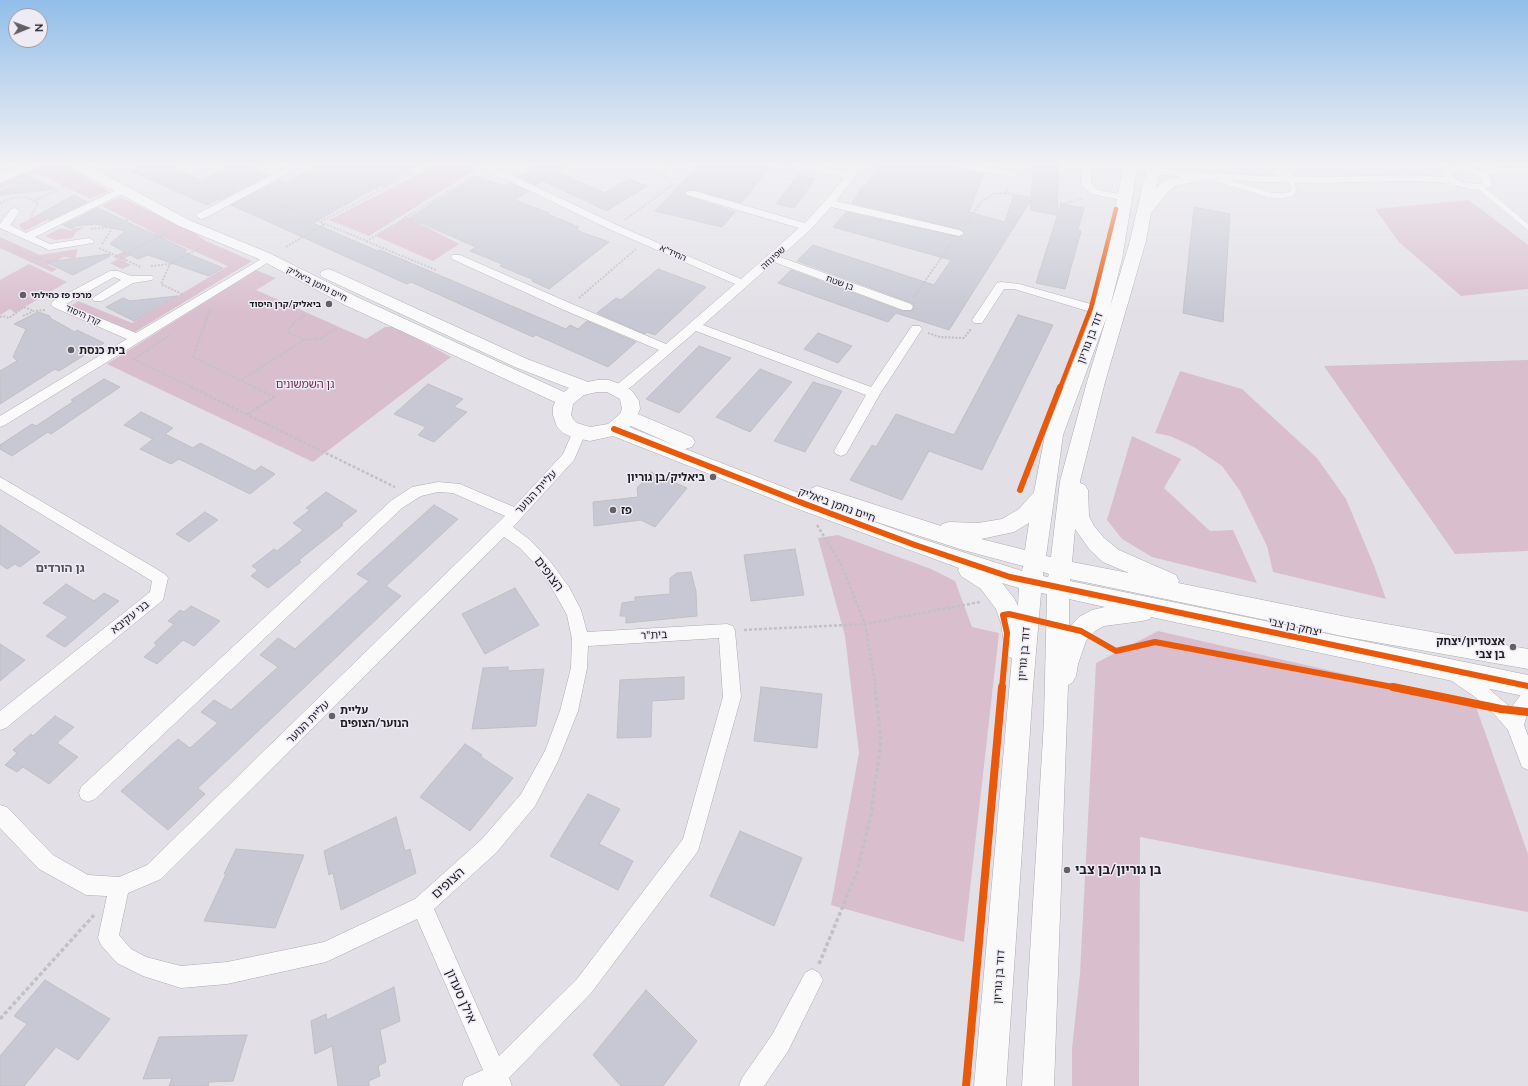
<!DOCTYPE html>
<html>
<head>
<meta charset="utf-8">
<style>
	body { margin:0 }
	#map { position:relative; width:1528px; height:1086px; overflow:hidden; background:#e2e0e6; font-family:Lato,sans-serif }
	canvas { display:block }
	.north { position:absolute; left:8px; top:8px; width:40px; height:40px; box-sizing:border-box; background:#eeebf5; border:1px solid #9b99a0; border-radius:50%; rotate:89deg; font-size:11px; font-weight:700; line-height:16px; text-align:center; color:#1e1d20 }
	.north::after { content:''; display:block; margin:auto; width:14px; height:18px; background:#636165; clip-path:polygon(50% 0,100% 100%,50% 72%,0 100%) }
</style>
</head>
<body>
<div id="map">
<canvas width="1528" height="1086"></canvas>
<div class="north">N</div>
</div>
<script>
const context = document.querySelector('canvas').getContext('2d');
context.lineJoin = 'round';
function paint(path, color) { context.fillStyle = color; context.fill(path, 'evenodd'); }
const shape = rows => new Path2D(rows.map(r => 'M' + r).join(''));
function trace(path, color, width, dash) { context.strokeStyle = color; context.lineWidth = width; context.lineCap = dash ? 'butt' : 'round'; context.setLineDash(dash || []); context.stroke(path); }
function write(font, color, halo, rows, align = 'center') {
  context.font = font + ' Lato,"Noto Sans Hebrew",sans-serif'; context.lineWidth = 3; context.setLineDash([]); context.textBaseline = 'middle'; context.strokeStyle = halo; context.fillStyle = color; for (const [text, x, y, turn = 0] of rows) {
    context.save(); context.translate(x, y); context.rotate((+turn || 0) * Math.PI / 180); context.textAlign = isNaN(turn) ? turn : align; if (halo) context.strokeText(text, 0, 0); context.fillText(text, 0, 0); context.restore();
  }
}
paint(shape([
	[50,162,60,162,109,191,90,199,36,173,0,189,0,183,39,165],
	[441,162,462,162,477,169,369,236,329,220],
	[120,197,193,232,206,241,252,261,135,332,71,306,78,301,132,323,228,266,164,238,121,260,131,265,122,269,110,263,118,259,113,257,156,234,102,206],
	[1469,200,1528,245,1528,289,1461,296,1399,242,1375,209],
	[37,215,48,219,25,231,20,227,20,224],
	[407,217,459,244,433,261,376,236],
	[85,227,76,232,72,238,55,240,45,236,61,228,72,231,72,229],
	[0,237,40,255,78,249,75,258,64,257,48,265,57,269,52,272,0,248],
	[29,264,67,282,15,313,10,309,0,315,0,280],
	[256,270,276,278,256,290,263,293,366,339,385,327,395,327,451,357,313,462,107,364],
	[1528,360,1528,551,1455,554,1324,366],
	[1180,371,1242,389,1317,458,1346,499,1375,568,1386,599,1273,572,1267,546,1240,491,1222,466,1194,447,1170,436,1155,433],
	[1132,436,1181,459,1164,488,1210,531,1233,530,1257,583,1152,557,1122,539,1107,520],
	[838,535,931,569,955,581,972,627,999,633,964,942,831,905,859,753,845,636,818,538],
	[1158,631,1475,704,1528,854,1528,912,1140,837,1139,1086,1072,1086,1072,1049,1080,974,1096,663]
]), '#d9becd');
const building = shape([
	[149,162,159,162,202,180,238,162,268,175,220,200,218,199,207,205,131,171,149,162],
	[326,162,426,162,396,177,399,178,383,187,381,185,313,223,378,251,380,250,566,329,570,325,578,329,587,321,636,342,608,367,536,335,533,337,411,282,407,284,231,205,279,180,286,182,326,162],
	[542,162,573,162,558,172,605,193,629,179,647,186,608,210,605,210,543,181,537,185,519,177,542,162],
	[701,162,743,162,770,168,741,203,695,190,686,190,685,194,687,196,735,212,722,227,655,211,701,162],
	[880,162,937,162,943,166,984,173,969,212,1005,222,1014,195,1031,198,1034,162,1059,162,1057,215,1030,210,1031,200,949,330,896,313,888,322,778,283,791,270,902,311,912,311,914,306,912,303,797,261,813,245,934,285,951,260,833,227,846,212,959,237,965,234,959,229,852,203,863,185,866,186,880,162],
	[798,175,815,179,794,208,776,204,798,175],
	[476,176,504,186,510,183,528,191,515,200,549,213,547,214,579,227,576,230,609,242,549,289,532,281,534,280,500,266,502,264,470,251,476,247,409,218,476,176],
	[30,177,56,189,0,195,0,191,30,177],
	[74,195,87,202,50,220,38,215,74,195],
	[1061,204,1084,208,1078,230,1081,231,1065,289,1036,283,1061,204],
	[1194,207,1230,214,1223,322,1183,313,1194,207],
	[98,208,187,250,184,252,223,268,209,276,148,255,138,259,110,244,125,231,95,224,76,226,72,229,63,225,98,208],
	[110,254,110,256,73,275,46,262,110,254],
	[658,269,706,287,655,335,647,332,645,334,597,313,616,298,621,300,658,269],
	[177,296,134,321,106,307,123,298,130,301,177,296],
	[38,312,50,316,50,318,75,332,77,330,104,343,59,371,55,369,0,404,0,371,17,361,13,357,26,329,14,324,38,312],
	[1018,315,1053,325,982,470,929,451,902,500,850,480,872,445,876,447,896,414,954,435,1018,315],
	[818,333,852,346,838,363,804,349,818,333],
	[699,346,731,358,679,413,646,399,699,346],
	[760,369,792,382,750,432,716,417,760,369],
	[104,379,120,387,51,434,48,432,12,456,0,449,0,445,32,424,36,426,74,401,71,400,104,379],
	[813,382,842,391,805,452,774,441,813,382],
	[428,384,463,399,454,407,467,412,434,442,418,435,426,427,394,414,428,384],
	[141,412,173,428,165,434,193,448,200,443,255,471,261,466,275,474,250,494,179,459,171,464,140,449,153,439,124,425,141,412],
	[651,472,687,488,655,527,641,520,594,526,593,502,638,497,637,488,651,472],
	[326,492,357,511,341,524,343,525,299,560,301,562,268,588,251,576,258,570,252,566,274,549,277,551,303,530,293,523,310,510,306,508,326,492],
	[434,505,458,519,386,586,401,596,198,788,205,794,168,830,121,791,178,739,190,748,218,723,201,712,214,700,231,710,278,667,260,655,278,638,295,649,369,581,357,574,434,505],
	[205,512,218,520,189,542,176,534,205,512],
	[0,525,40,552,20,567,15,564,7,569,0,564,0,525],
	[795,549,804,595,751,601,744,555,795,549],
	[691,572,696,591,697,616,626,623,626,616,620,616,622,603,635,601,635,597,670,594,670,578,677,573,691,572],
	[66,584,94,601,104,593,119,601,65,647,46,636,68,617,43,603,66,584],
	[515,588,539,625,485,654,462,614,515,588],
	[191,606,220,621,194,646,183,640,157,664,144,657,157,645,154,643,174,624,168,621,180,610,184,612,191,606],
	[0,644,25,660,0,681,0,644],
	[508,667,508,671,544,669,536,726,472,729,483,668,508,667],
	[684,677,684,699,652,701,651,737,617,738,620,680,684,677],
	[761,687,822,694,817,748,754,741,761,687],
	[55,716,74,727,57,743,78,757,49,784,23,767,17,772,5,765,17,753,13,750,31,734,33,736,55,716],
	[465,744,482,755,481,757,513,778,470,831,420,797,465,744],
	[588,794,620,809,599,844,633,861,618,890,550,856,588,794],
	[396,817,405,851,410,849,416,873,341,910,333,873,329,875,324,851,396,817],
	[740,831,802,858,774,926,710,896,740,831],
	[236,849,304,855,275,928,204,921,226,874,224,874,236,849],
	[45,980,110,1019,78,1060,56,1047,24,1086,0,1086,0,1056,27,1024,14,1016,45,980],
	[394,987,400,1021,380,1030,386,1062,378,1066,380,1076,369,1081,369,1086,338,1086,332,1046,315,1054,311,1021,326,1014,327,1020,394,987],
	[646,990,697,1041,663,1086,621,1086,593,1055,646,990],
	[247,1035,233,1081,209,1082,208,1086,169,1086,172,1078,143,1079,159,1037,247,1035]
]);
paint(building, '#c7c8d4');
trace(building, '#c0bfc3', 1);
const lane = shape([
	[1202,162,1204,165,1212,169],
	[1281,162,1287,172,1292,176],
	[1207,176,1270,195,1284,196,1293,193,1294,189,1291,180,1277,172],
	[1480,187,1528,227]
]);
const street = shape([
	[297,162,309,162,205,218,201,219,196,216,197,214,297,162],
	[472,162,484,162,619,226,741,279,799,228,687,195,686,193,687,191,695,191,805,223,825,201,844,178,785,164,783,162,800,162,847,172,853,162,863,162,855,176,836,201,959,230,964,233,959,236,831,207,811,229,780,257,911,304,913,307,911,310,903,310,774,262,703,325,871,387,912,326,920,326,922,329,880,394,846,454,841,456,836,454,834,451,866,395,696,331,624,393,619,394,614,393,613,390,614,387,659,350,564,310,452,259,451,257,452,255,460,255,572,304,666,344,735,284,611,230,474,164,472,162],
	[938,162,959,162,1014,171,1019,174,1014,177,943,165,938,162],
	[1082,162,1092,162,1091,183,1098,190,1130,196,1131,198,1130,200,1126,201,1091,194,1081,184,1082,162],
	[1131,162,1153,168,1259,176,1322,177,1411,175,1443,177,1441,172,1443,170,1447,167,1455,165,1465,165,1477,169,1528,167,1528,173,1488,174,1491,178,1492,184,1491,186,1484,189,1475,190,1452,185,1450,183,1411,181,1322,183,1259,182,1153,174,1128,167,1126,165,1128,163,1131,162],
	[1455,171,1464,171,1478,176,1481,179,1482,183,1475,184,1459,181,1452,176,1451,173,1455,171],
	[122,187,126,188,127,190,126,192,35,237,50,244,89,238,94,241,93,243,49,250,0,228,0,224,11,209,15,208,20,211,10,225,26,233,122,187],
	[268,255,274,258,272,260,5,425,0,427,0,416,127,339,53,307,51,304,53,301,110,271,118,271,131,276,152,276,154,278,152,280,133,283,102,301,94,301,92,299,94,297,121,280,114,277,66,304,136,333,268,255],
	[1001,282,1019,284,1105,308,1107,311,1105,314,1101,315,1014,289,1004,289,982,323,974,323,972,320,997,283,1001,282],
	[579,427,584,429,586,432,574,460,513,527,530,540,550,561,569,587,581,610,587,632,727,624,733,626,735,631,741,697,698,851,591,993,509,1078,512,1086,462,1086,465,1078,483,1070,417,919,326,962,227,984,181,988,143,976,117,963,101,945,98,938,107,896,86,895,39,869,0,828,0,805,7,807,53,855,88,875,119,877,147,865,505,516,453,493,438,492,421,496,402,508,95,799,88,802,81,799,79,793,81,787,392,500,412,487,438,482,460,484,514,507,563,454,574,429,579,427],
	[504,537,520,548,540,569,557,597,567,615,572,639,571,668,560,711,545,751,521,794,482,839,415,899,324,942,227,962,181,966,146,957,131,949,119,935,128,893,161,879,504,537],
	[719,638,723,697,683,839,577,979,499,1056,434,909,496,853,535,806,558,761,578,711,587,668,588,646,719,638],
	[0,477,165,574,168,578,163,600,6,728,0,730,0,711,150,592,152,581,0,489,0,477],
	[1455,667,1461,669,1487,687,1511,708,1522,693,1528,690,1528,711,1524,725,1528,736,1528,770,1522,767,1508,730,1495,715,1475,697,1449,679,1447,674,1449,669,1455,667],
	[812,969,819,973,823,980,788,1051,764,1086,739,1086,742,1078,772,1035,805,973,812,969]
]);
const secondary = shape([
	[27,162,45,162,43,165,0,183,0,174,27,162],
	[65,162,82,162,189,220,269,253,357,297,564,392,569,388,515,367,322,277,320,274,322,271,328,269,334,271,527,359,588,382,597,380,609,380,625,386,632,391,639,401,640,409,638,414,692,437,695,442,692,447,685,449,680,447,809,497,807,494,810,489,817,486,941,526,942,524,949,522,978,523,1002,519,1019,509,1034,492,1045,435,1093,311,1106,259,1124,162,1138,162,1122,259,1110,307,1130,241,1146,171,1146,162,1160,162,1160,171,1156,188,1165,180,1188,174,1205,172,1210,173,1212,176,1210,179,1175,186,1168,192,1151,213,1146,241,1105,382,1080,481,1080,483,1085,485,1088,490,1089,516,1094,526,1104,538,1119,550,1176,575,1179,581,1178,583,1347,617,1528,649,1528,669,1347,637,1070,579,1070,581,1528,675,1528,697,1151,617,1150,619,1142,621,1104,626,1095,631,1086,641,1078,664,1076,676,1072,683,1068,685,1054,1086,1022,1086,1044,721,1047,594,1041,593,1033,687,1006,1086,974,1086,1012,658,1009,657,1005,650,1001,623,996,609,981,589,961,576,958,570,959,568,798,509,613,436,590,441,572,437,563,433,557,427,553,415,553,407,555,402,345,305,259,259,179,226,67,165,65,162],
	[1107,316,1087,382,1060,481,1051,557,1046,556,1063,435,1107,316],
	[597,392,607,392,620,399,622,409,620,414,608,424,590,427,577,423,573,419,571,415,573,404,584,395,597,392],
	[631,426,676,446,629,427,631,426],
	[855,515,963,550,1023,566,1022,571,922,539,855,515],
	[1029,523,1025,550,981,539,1014,532,1029,523],
	[1075,529,1090,550,1103,562,1129,573,1072,562,1075,529],
	[1043,572,1049,574,1048,577,1043,576,1043,572],
	[1002,583,1019,588,1018,606,1014,598,1002,583],
	[1069,599,1105,607,1092,610,1079,617,1069,628,1069,599]
]);
trace(lane, '#adabb0', 5.5);
trace(street, '#adabb0', 1);
trace(secondary, '#adabb0', 1);
trace(shape([
	[251,162,265,168],
	[434,162,320,222,367,241,476,174],
	[673,162,664,175,673,184,680,187],
	[322,163,379,190],
	[405,177,408,162],
	[1005,193,1064,204,1084,198],
	[263,197,321,222],
	[34,201,78,180],
	[0,203,13,198,27,197,38,203,30,219,33,221],
	[625,220,673,184],
	[965,225,981,202,994,194,1005,193,1009,185],
	[91,229,112,227],
	[366,241,436,270],
	[102,244,113,227,140,214],
	[286,247,325,224],
	[99,248,119,257],
	[14,250,37,259,43,258],
	[126,260,140,267],
	[121,263,126,260,119,257,169,231],
	[170,264,203,246],
	[151,266,170,264,161,284,184,295],
	[914,297,952,242],
	[579,298,636,249],
	[210,309,193,357,256,388],
	[23,316,34,311,45,310],
	[0,317,3,316,9,318,24,307,34,311],
	[928,333,940,337,964,338,971,329],
	[303,339,289,333,289,329,295,322,305,315],
	[133,359,193,388],
	[134,359,170,335],
	[241,380,304,340,322,338,336,328]
]), '#c2c2c4', 2, [2, 1.5]);
trace(shape([
	[191,387,395,487],
	[248,414,274,397,254,387],
	[817,525,841,564,865,624,876,688],
	[744,630,865,624,980,602]
]), '#c2c2c4', 2.5, [3, 2]);
trace(shape([
	[819,964,857,872,871,814,881,741,875,687],
	[0,1019,94,915]
]), '#c2c2c4', 3.5, [4, 2.5]);
trace(lane, '#fbfafb', 5);
paint(street, '#fbfafb');
paint(secondary, '#fbfafb');
trace(shape([
	[1060,388,1091,308,1116,209]
]), '#e8590c', 4.5);
trace(shape([
	[614,429,805,504,915,545,1010,577,1528,686],
	[1020,490,1060,387],
	[1002,688,1007,633,1003,615,1009,614,1081,631,1116,651,1155,642,1398,688]
]), '#e8590c', 6);
trace(shape([
	[1393,687,1501,709,1528,712],
	[966,1086,1002,687]
]), '#e8590c', 8);
const sky = context.createLinearGradient(0, 0, 0, 314);
sky.addColorStop(0, '#92bee9');
sky.addColorStop(0.52, '#f2f1f4');
sky.addColorStop(1, '#f2f1f400');
context.fillStyle = sky;
context.fillRect(0, 0, 1528, 314);
for (const [x, y, r, color] of [
	[23,295,4,"#636165"],
	[329,304,4,"#636165"],
	[71,350,4,"#636165"],
	[713,477,4,"#636165"],
	[613,510,4,"#636165"],
	[1513,647,4,"#636165"],
	[332,716,4,"#636165"],
	[1067,870,4,"#636165"]
]) { const dot = new Path2D(); dot.arc(x, y, r, 0, 2 * Math.PI); context.fillStyle = color; context.fill(dot); trace(dot, '#eeebf5', 1.5); }
write('9px', '#1e1d20', '#eeebf5', [
	["החיד\"א",673,253,24],
	["שפינוזה",773,258,-42],
	["בן שטח",840,283,20],
	["חיים נחמן ביאליק",317,284,27],
	["קרן היסוד",83,315,24]
]);
write('bold 9px', '#1e1d20', '#eeebf5', [
	["מרכז פז כהילתי",31,295],
	["ביאליק/קרן היסוד",321,304,"right"]
], 'left');
write('11px', '#1e1d20', '#eeebf5', [
	["דוד בן גוריון",1090,338,-69],
	["עליית הנוער",536,492,-47],
	["חיים נחמן ביאליק",837,505,20],
	["בני עקיבא",130,617,-39],
	["יצחק בן צבי",1295,627,12],
	["בית\"ר",654,635,-3],
	["דוד בן גוריון",1024,654,-85],
	["עליית הנוער",308,722,-45],
	["דוד בן גוריון",999,977,-86]
]);
write('bold 11px', '#1e1d20', '#eeebf5', [
	["בית כנסת",79,350],
	["ביאליק/בן גוריון",705,477,"right"],
	["פז",621,510],
	["אצטדיון/יצחק",1505,641,"right"],
	["בן צבי",1505,654,"right"],
	["עליית",340,710],
	["הנוער/הצופים",340,723]
], 'left');
write('11px', '#6a294c', '#eeebf5', [
	["גן השמשונים",305,384]
]);
write('bold 12px', '#55525a', '#eeebf5', [
	["גן הורדים",60,568]
]);
write('13px', '#1e1d20', '#eeebf5', [
	["הצופים",549,574,53],
	["הצופים",448,883,-42],
	["אילן סעדון",461,996,66]
]);
write('bold 13px', '#1e1d20', '#eeebf5', [
	["בן גוריון/בן צבי",1075,870]
], 'left');
</script>
</body>
</html>
